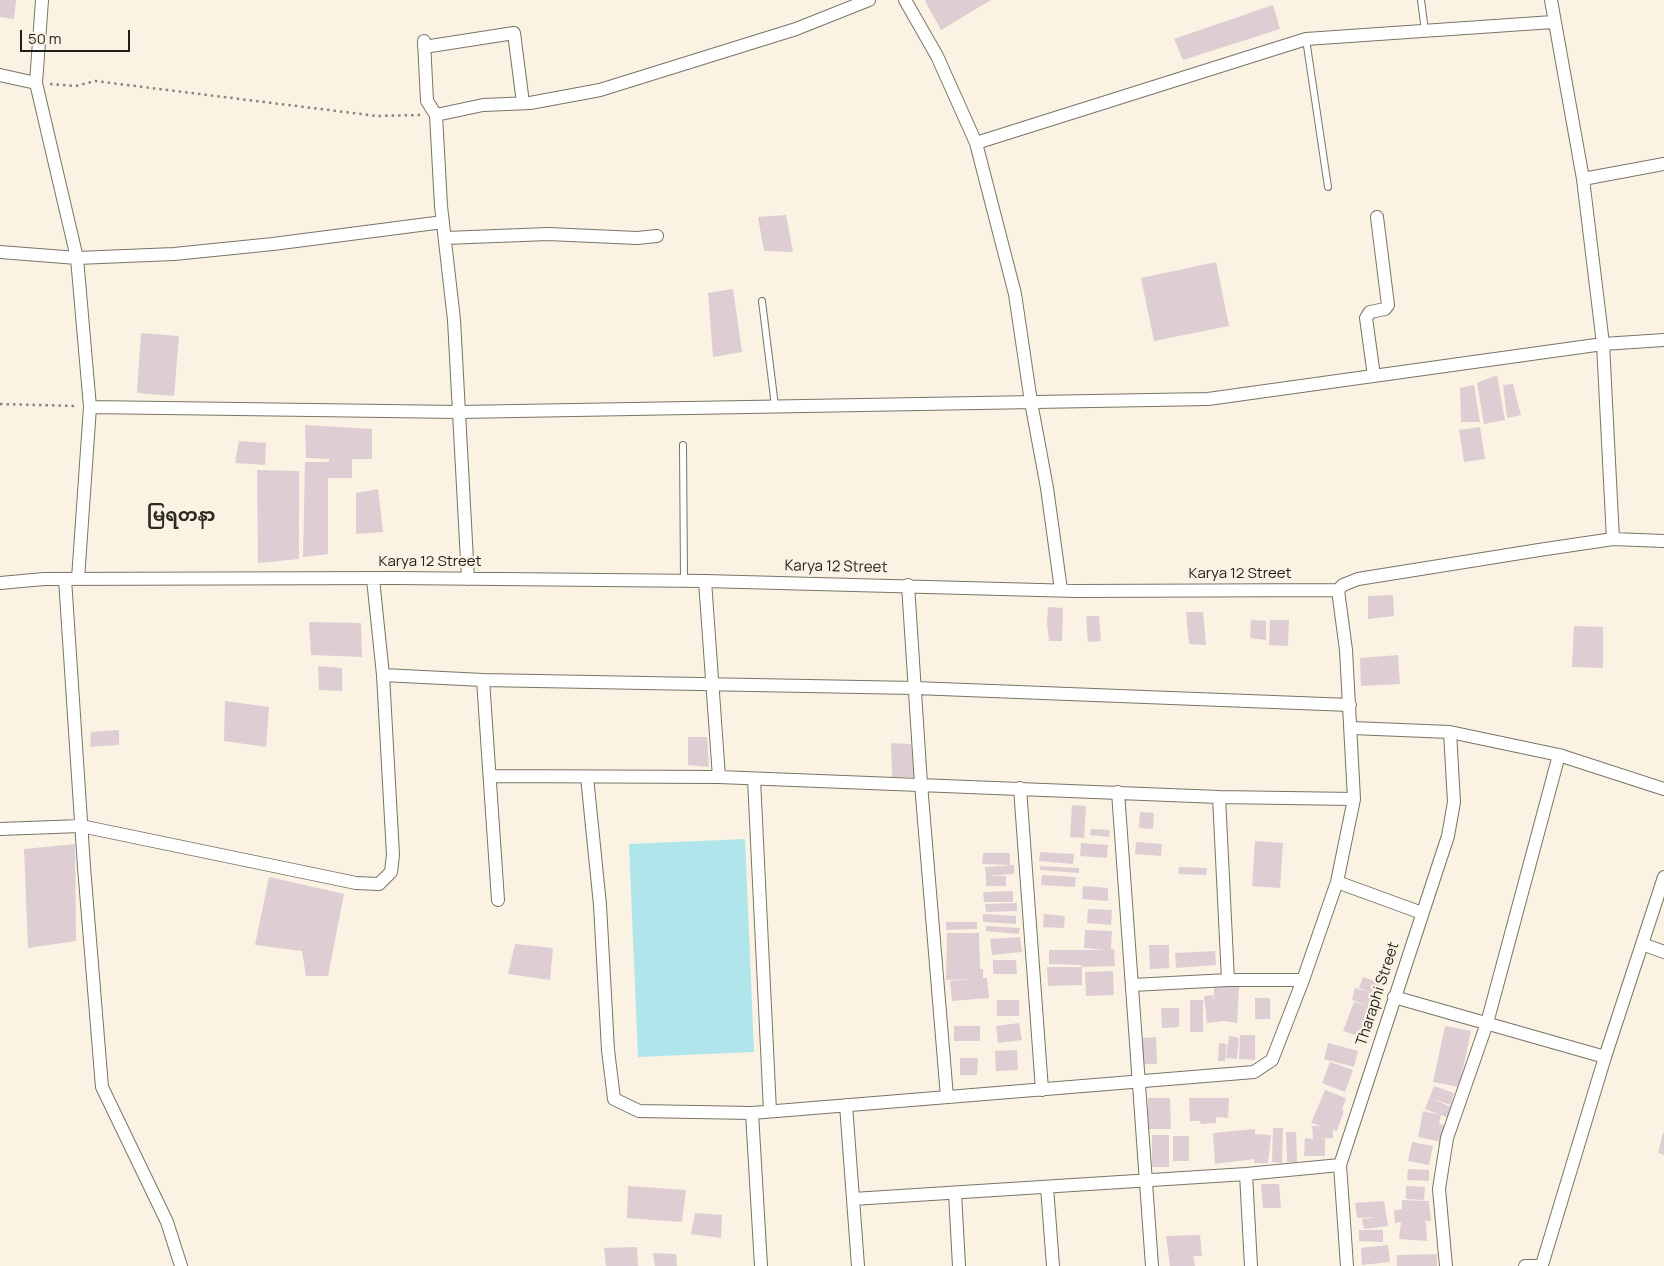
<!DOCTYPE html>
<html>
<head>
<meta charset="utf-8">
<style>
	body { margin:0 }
	#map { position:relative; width:1664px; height:1266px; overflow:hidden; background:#faf3e4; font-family:Manrope,sans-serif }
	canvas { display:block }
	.scale { position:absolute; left:20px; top:30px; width:110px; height:22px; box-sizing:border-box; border:2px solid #201e18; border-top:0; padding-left:6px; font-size:15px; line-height:18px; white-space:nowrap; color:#201e18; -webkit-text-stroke:4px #faf3e4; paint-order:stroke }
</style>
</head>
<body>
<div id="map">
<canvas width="1664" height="1266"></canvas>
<div class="scale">50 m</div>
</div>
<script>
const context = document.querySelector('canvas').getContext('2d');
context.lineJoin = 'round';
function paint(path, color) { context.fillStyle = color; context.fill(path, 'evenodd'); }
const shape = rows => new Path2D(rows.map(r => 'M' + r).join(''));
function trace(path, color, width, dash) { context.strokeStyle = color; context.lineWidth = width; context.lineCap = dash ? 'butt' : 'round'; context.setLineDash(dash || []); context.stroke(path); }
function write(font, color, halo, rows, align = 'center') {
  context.font = font + ' Manrope,"Noto Sans Myanmar",sans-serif'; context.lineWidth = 4.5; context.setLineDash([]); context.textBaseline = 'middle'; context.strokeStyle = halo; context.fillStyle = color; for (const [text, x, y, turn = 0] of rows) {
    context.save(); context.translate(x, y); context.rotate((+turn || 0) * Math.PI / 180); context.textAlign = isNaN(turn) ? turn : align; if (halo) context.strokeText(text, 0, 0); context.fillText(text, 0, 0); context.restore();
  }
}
paint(shape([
	[745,839,754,1052,638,1057,629,844]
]), '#b0e6eb');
paint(shape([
	[0,0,16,0,14,19,0,17],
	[927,0,991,0,941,30,925,1],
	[1273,5,1280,29,1183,60,1174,39],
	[786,215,793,252,764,251,758,217],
	[1216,262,1229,326,1154,341,1141,278],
	[733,289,742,352,713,357,708,293],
	[141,333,179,336,174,396,137,393],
	[1497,375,1505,420,1484,424,1477,383],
	[1513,384,1521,415,1507,418,1503,385],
	[1474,385,1480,422,1461,422,1460,388],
	[305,425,372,429,372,459,352,459,352,478,328,478,328,554,303,557,305,462,329,462,329,459,306,458],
	[1480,427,1485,459,1464,462,1459,430],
	[239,441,266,443,265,465,235,463],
	[257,470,299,471,299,559,258,563],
	[378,489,383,532,356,534,356,493],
	[1393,595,1394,616,1368,619,1368,596],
	[1048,607,1063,608,1062,641,1049,641,1047,623],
	[1186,612,1203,612,1206,645,1189,644],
	[1086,616,1099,616,1101,641,1088,642],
	[1251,620,1266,621,1266,640,1250,638],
	[1270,620,1289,620,1288,646,1269,645],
	[309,622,361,623,362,657,311,655],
	[1574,626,1603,627,1603,668,1572,667],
	[1398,655,1400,684,1361,686,1360,658],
	[318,666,342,668,342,691,319,690],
	[225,701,269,707,266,747,224,741],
	[119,730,119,745,90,747,91,732],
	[688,737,707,737,709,767,688,765],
	[891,743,911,744,915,777,892,777],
	[1072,805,1086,806,1084,838,1070,837],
	[1140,812,1154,813,1153,829,1139,828],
	[1091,829,1110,830,1109,837,1090,835],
	[1255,841,1283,843,1280,888,1252,886],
	[1136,842,1162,844,1161,856,1135,854],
	[1081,843,1108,845,1107,858,1080,856],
	[75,844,76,941,28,948,24,849],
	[1040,852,1074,854,1073,864,1039,861],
	[983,853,1010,853,1010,865,982,864],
	[1014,865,1014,874,986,876,985,867],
	[1040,866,1079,868,1079,873,1040,870],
	[1179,867,1207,868,1206,875,1178,874],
	[1042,875,1076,877,1075,887,1041,885],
	[986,876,1006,876,1006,886,986,886],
	[269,877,344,894,328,976,306,976,302,951,255,945],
	[1083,886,1108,888,1108,901,1082,899],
	[1013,891,1013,902,984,902,983,892],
	[1017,903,1017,911,986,912,985,904],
	[1088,909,1112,910,1111,925,1087,923],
	[983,914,1016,916,1016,924,983,922],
	[1044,914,1065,916,1064,928,1043,927],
	[946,922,977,922,977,929,946,930],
	[986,926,1020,928,1019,934,986,931],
	[1085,930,1112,931,1111,949,1114,949,1115,966,1082,967,1082,985,1048,986,1047,967,1082,967,1081,965,1049,964,1049,950,1106,950,1084,948],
	[947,933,979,933,980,969,983,969,983,978,987,978,989,998,952,1001,950,981,970,979,946,980],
	[1020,937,1022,952,992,955,990,939],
	[515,944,553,948,550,980,508,974],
	[1149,945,1169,945,1169,968,1150,969],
	[1215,951,1216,965,1176,968,1175,953],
	[993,960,1016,960,1017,974,993,974],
	[1113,971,1114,995,1086,996,1085,972],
	[1363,977,1384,985,1368,1039,1343,1031,1354,1002,1367,1005,1352,1000,1355,988,1372,993,1359,988],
	[1214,986,1239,987,1237,1023,1224,1021,1207,1023,1204,996,1213,995,1214,1001],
	[1255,998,1270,998,1270,1019,1255,1019],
	[997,1000,1019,1000,1019,1016,997,1016],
	[1190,1000,1203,1000,1203,1032,1190,1032],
	[1161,1008,1179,1008,1179,1027,1162,1028],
	[1019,1023,1022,1040,998,1043,996,1026],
	[954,1026,980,1026,980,1041,954,1041],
	[1445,1026,1471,1031,1459,1087,1433,1082],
	[1240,1035,1255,1035,1255,1060,1239,1059],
	[1229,1036,1239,1038,1237,1059,1226,1058],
	[1156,1037,1157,1064,1143,1064,1143,1038],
	[1219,1043,1227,1044,1225,1061,1218,1061],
	[1328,1043,1358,1051,1354,1067,1324,1059],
	[1017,1050,1018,1070,996,1071,995,1051],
	[960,1058,978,1058,977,1075,960,1075],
	[1330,1062,1353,1070,1345,1092,1322,1083],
	[1434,1086,1454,1093,1451,1105,1433,1099,1453,1108,1448,1118,1441,1115,1439,1124,1444,1125,1441,1142,1418,1137,1423,1111,1440,1115,1425,1109],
	[1325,1090,1346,1098,1342,1110,1344,1111,1337,1131,1333,1130,1333,1138,1319,1139,1325,1139,1325,1156,1304,1156,1305,1138,1313,1139,1312,1126,1321,1126,1311,1123],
	[1148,1098,1170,1098,1171,1129,1148,1129],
	[1189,1098,1229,1098,1228,1118,1216,1117,1216,1123,1201,1124,1200,1121,1190,1121],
	[1273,1128,1283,1128,1282,1163,1272,1162],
	[1255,1129,1255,1134,1271,1135,1268,1163,1254,1163,1254,1159,1215,1164,1213,1133],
	[1286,1132,1296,1132,1297,1162,1287,1162],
	[1663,1133,1664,1133,1664,1155,1658,1153],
	[1152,1135,1169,1135,1169,1167,1152,1167],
	[1173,1136,1189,1136,1189,1161,1173,1161],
	[1412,1142,1433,1146,1429,1165,1408,1161],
	[1408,1169,1429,1170,1429,1181,1407,1180],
	[1261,1184,1279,1184,1281,1208,1263,1208],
	[628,1186,686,1190,682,1222,627,1218],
	[1406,1186,1425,1187,1424,1200,1406,1199],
	[1402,1200,1429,1201,1431,1221,1421,1221,1426,1222,1427,1241,1399,1239,1401,1222,1395,1223,1394,1210,1407,1209,1402,1209],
	[1384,1201,1388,1226,1364,1229,1362,1219,1376,1217,1357,1218,1355,1203],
	[695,1213,722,1215,721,1238,691,1234],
	[1359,1230,1383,1230,1383,1242,1359,1241],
	[1200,1235,1202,1256,1193,1256,1195,1266,1170,1266,1166,1236],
	[1388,1245,1390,1262,1362,1265,1361,1248],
	[637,1247,638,1266,606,1266,604,1248],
	[653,1253,676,1254,677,1266,655,1266],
	[1437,1254,1437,1266,1397,1266,1397,1255]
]), '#decdd3');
const lane = shape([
	[1421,0,1425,31],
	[1306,39,1328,187],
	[762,301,775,406],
	[683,445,684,580]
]);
const street = shape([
	[42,0,36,83,77,258,90,407,78,579],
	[905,0,937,56,976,143,1015,294,1031,402,1047,488,1061,590],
	[1551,0,1583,179,1603,344,1613,539],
	[424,41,427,101,436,115,441,206,454,320,468,579],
	[424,47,514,33,523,103],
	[0,75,36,83],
	[436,115,483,105,530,103,600,90,796,29,869,0],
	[976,143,1306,39,1553,22],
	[1583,179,1664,164],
	[445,238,548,234,637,238,657,236],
	[0,252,77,258,174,254,273,244,443,222],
	[1374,376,1366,318,1370,312,1385,309,1388,305,1377,217],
	[90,407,459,412,1208,399,1603,344,1664,340],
	[65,579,84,867,102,1087,167,1222,181,1266],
	[705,581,719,777],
	[0,583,44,579,396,578,705,581,1076,591,1338,590,1343,585,1358,579,1539,550,1613,539,1664,541],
	[908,585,921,784,947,1097],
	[383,675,483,680,915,688,1350,705],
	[483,680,498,900],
	[1352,728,1450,732,1559,755,1664,789],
	[490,776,719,777,1219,797,1354,799],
	[587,777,600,905,608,1050,614,1099,639,1111,752,1113,1254,1072,1272,1060,1303,980,1337,882,1354,799,1346,650,1338,590],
	[754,779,770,1111],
	[1020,788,1042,1090],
	[1118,792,1152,1266],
	[1219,797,1228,980],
	[0,829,81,826,356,883,379,884,391,872,393,855,383,675,373,579],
	[1337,882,1422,913],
	[1642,944,1664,952],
	[1132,985,1228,980,1303,980],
	[1394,997,1605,1057],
	[846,1105,858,1266],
	[752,1113,761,1266],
	[1246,1174,1251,1266],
	[1047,1187,1053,1266],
	[955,1193,959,1266],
	[853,1199,1246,1174,1340,1165],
	[1542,1265,1605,1057,1664,877],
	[1347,1266,1340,1165,1448,836,1454,802,1450,732],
	[1446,1266,1439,1189,1447,1138,1487,1023,1559,755],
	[1525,1266,1542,1266]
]);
trace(lane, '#7a7467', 8);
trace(street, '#7a7467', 14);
trace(shape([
	[50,84,76,86,95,81,377,116,420,115],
	[0,404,76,406]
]), '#8b867c', 2.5, [2.5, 4]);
trace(lane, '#fff', 6);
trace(street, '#fff', 12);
write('15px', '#201e18', '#faf3e4', [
	["Karya 12 Street",430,562],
	["Karya 12 Street",836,567,1],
	["Karya 12 Street",1240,574],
	["Tharaphi Street",1378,994,-72]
]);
write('bold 18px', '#2f2a1f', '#faf3e4', [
	["မြရတနာ",181,516]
]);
</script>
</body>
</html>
